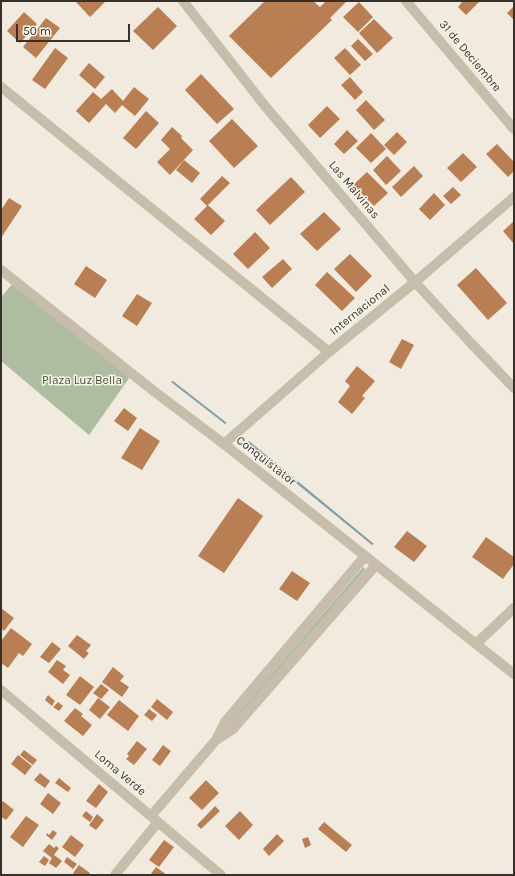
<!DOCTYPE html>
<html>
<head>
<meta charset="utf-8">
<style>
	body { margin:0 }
	#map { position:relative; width:515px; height:876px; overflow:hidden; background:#f0ebde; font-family:Karla,sans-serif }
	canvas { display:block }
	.frame { position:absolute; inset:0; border:2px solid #35302a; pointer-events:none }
	.scale { position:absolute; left:16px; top:24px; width:114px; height:18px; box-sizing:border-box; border:2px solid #35302a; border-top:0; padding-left:5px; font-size:12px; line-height:14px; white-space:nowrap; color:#35302a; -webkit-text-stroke:3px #f8f4ea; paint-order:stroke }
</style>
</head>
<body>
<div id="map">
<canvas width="515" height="876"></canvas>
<div class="frame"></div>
<div class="scale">50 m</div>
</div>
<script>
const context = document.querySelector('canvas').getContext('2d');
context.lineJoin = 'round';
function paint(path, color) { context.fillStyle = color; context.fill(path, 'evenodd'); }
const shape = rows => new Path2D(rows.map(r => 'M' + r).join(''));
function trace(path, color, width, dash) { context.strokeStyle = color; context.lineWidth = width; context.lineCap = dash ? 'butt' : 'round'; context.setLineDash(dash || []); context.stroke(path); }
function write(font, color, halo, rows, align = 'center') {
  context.font = font + ' Karla,sans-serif'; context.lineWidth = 3; context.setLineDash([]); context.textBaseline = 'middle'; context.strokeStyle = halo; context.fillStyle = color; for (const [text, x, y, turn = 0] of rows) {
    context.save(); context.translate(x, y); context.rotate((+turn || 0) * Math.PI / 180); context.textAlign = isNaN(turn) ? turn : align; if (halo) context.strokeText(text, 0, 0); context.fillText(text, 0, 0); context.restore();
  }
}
paint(shape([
	[15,281,132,374,89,435,1,361,1,297],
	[363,567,365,568,365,570,232,725,229,724]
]), '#aebda0');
paint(shape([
	[173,381,227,423,225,424,171,382],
	[249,441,374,544,372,545,247,443]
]), '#80a0aa');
paint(shape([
	[75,1,106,1,90,17],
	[265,1,313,1,320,7,326,1,347,1,330,18,332,20,271,78,229,36],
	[463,1,480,1,466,15,458,7],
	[359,2,373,17,358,32,343,17],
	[514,6,514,20,507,13],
	[158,7,177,26,153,50,133,31],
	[24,12,37,24,20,43,7,31],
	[46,18,60,28,36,58,23,47],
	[374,19,393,38,377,53,359,33],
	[358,39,373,54,365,61,351,46],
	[55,48,68,58,45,89,32,80],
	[345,48,361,65,350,75,334,58],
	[89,63,105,77,95,89,79,75],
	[201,74,234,109,217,124,185,90],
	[350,77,363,92,355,100,341,85],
	[134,87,149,99,135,116,122,105,115,113,106,104,89,123,76,111,93,92,101,99,112,89,123,101],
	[366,100,385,120,374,130,356,110],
	[327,106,340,119,320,138,308,125],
	[146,111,159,123,136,149,123,138],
	[232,119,258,146,234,168,209,141],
	[172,127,182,136,181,138,193,150,170,175,157,162,170,149,161,140],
	[347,130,358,141,344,154,334,144],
	[397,132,407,142,394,155,384,145],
	[371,133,386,149,371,163,356,148],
	[497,144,514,162,514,171,508,177,486,154],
	[463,153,477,167,461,182,447,168],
	[387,156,401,171,386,185,373,170],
	[184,160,200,173,192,183,176,170],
	[414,166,423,176,401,197,392,187],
	[367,172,388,193,374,206,353,185],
	[222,176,230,183,208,205,225,221,211,235,194,219,207,206,200,199],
	[291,177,305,192,270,225,256,210],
	[453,187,461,195,451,204,443,196],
	[434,193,445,205,430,220,419,209],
	[9,198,22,206,1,238,1,210],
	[324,212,341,229,317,251,300,234],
	[514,221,514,244,503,231],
	[255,232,270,248,248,269,233,254],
	[350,254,372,276,356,292,334,269],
	[283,259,292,269,272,288,262,277],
	[86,266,107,280,95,298,74,284],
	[476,268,507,303,488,320,457,285],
	[327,272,355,298,342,311,315,285],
	[137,294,152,303,137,326,122,316],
	[402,339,414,345,401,369,389,362],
	[357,366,375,381,362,396,365,398,352,414,338,402,350,386,345,381],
	[124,408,137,418,128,431,114,421],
	[140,428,160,441,142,470,121,458],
	[238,498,263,516,224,573,198,556],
	[407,531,427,546,414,562,394,547],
	[486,537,514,557,514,564,503,579,472,557],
	[292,571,310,583,297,601,279,589],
	[1,608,14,618,4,631,1,628],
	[11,628,32,644,23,656,19,653,8,668,1,663,1,641],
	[77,635,91,645,86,651,89,653,84,659,68,646],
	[52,642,61,649,49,663,40,657],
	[57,660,66,666,63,670,70,675,63,684,48,672],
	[113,667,124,676,120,681,129,687,122,697,102,682],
	[80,676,94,687,80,705,66,695],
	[101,684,109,690,101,699,93,693],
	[48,695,55,701,52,706,45,700],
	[98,698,110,707,100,719,89,710],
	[157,699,173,712,167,720,151,707],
	[119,700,139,716,128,731,107,715],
	[58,702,63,706,59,711,53,707],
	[75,708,83,714,81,716,92,725,83,736,64,721],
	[149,709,157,715,152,721,144,715],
	[137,741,147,749,134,765,126,759,129,756,127,754],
	[163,745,171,751,160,766,152,760],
	[24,750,37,760,33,765,20,755],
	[18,755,32,766,25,775,11,764],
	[40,773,50,781,45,788,34,780],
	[59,778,71,788,68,792,55,783],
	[206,780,219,793,202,810,189,798],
	[99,784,108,792,96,808,86,801],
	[48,793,61,803,53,814,40,804],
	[3,801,14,810,6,820,1,817,1,804],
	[215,806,220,811,201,829,197,825],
	[86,811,93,817,90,822,82,816],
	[240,811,253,825,239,840,225,826],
	[97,814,104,820,96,830,89,825],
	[26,816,39,825,23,847,10,837],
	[324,822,352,845,346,852,318,829],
	[53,830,57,833,52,840,46,835,47,833,49,835],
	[277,834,284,841,269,856,263,849],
	[71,835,84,845,75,857,62,847],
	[308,837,311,845,305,848,302,839],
	[164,840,174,847,159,867,149,860],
	[49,844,54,848,56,846,59,848,54,855,62,861,56,868,49,863,52,858,43,851],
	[44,856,49,860,45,866,39,862],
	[67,857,77,864,73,869,64,862],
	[79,865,90,873,89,875,75,875,73,873],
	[156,867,167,875,150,875]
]), '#b97f53');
trace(shape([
	[183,1,265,106,415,282,468,340,514,388],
	[406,1,514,129],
	[1,87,329,352],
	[1,270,155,392,224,444,514,674],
	[224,444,329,352,415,282,514,197],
	[476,644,514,608],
	[1,690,221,875],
	[216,740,225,722,365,556],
	[151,816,216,740,233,729,376,565],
	[115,875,158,822]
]), '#c7bdab', 10);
write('12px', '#35302a', '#f8f4ea', [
	["31 de Deciembre",470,56,50],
	["Las Malvinas",354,190,50],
	["Internacional",360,310,-39],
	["Conquistator",266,461,38],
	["Loma Verde",120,773,40]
]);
write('12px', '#3f5130', '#f8f4ea', [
	["Plaza Luz Bella",82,381]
]);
</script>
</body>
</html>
